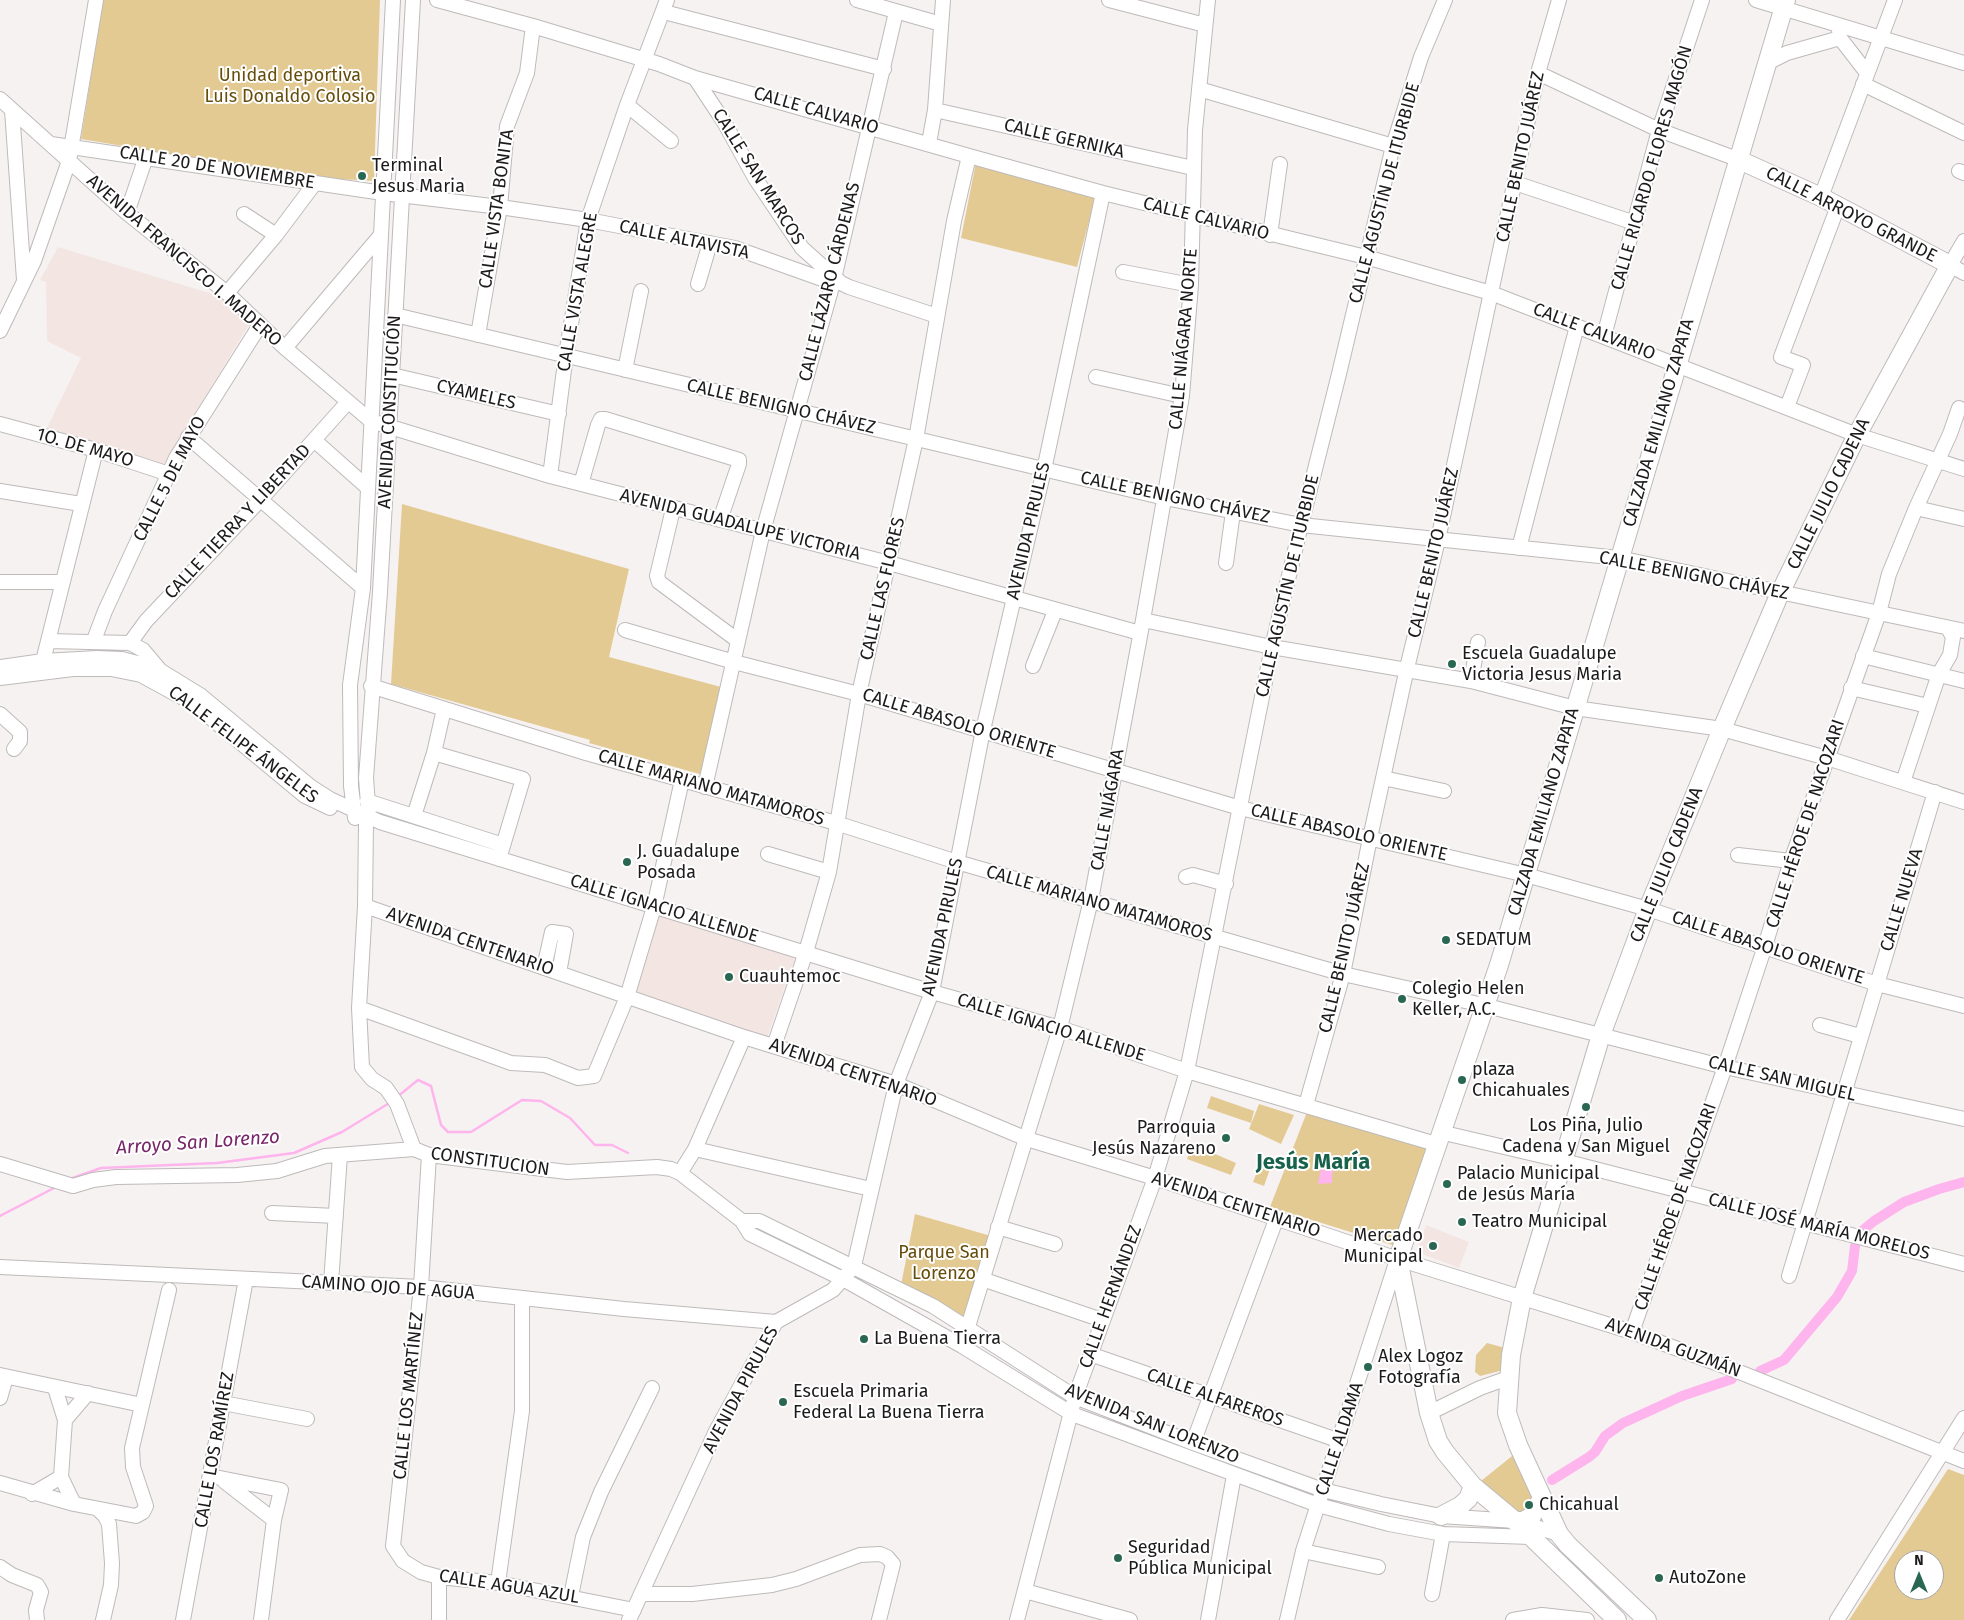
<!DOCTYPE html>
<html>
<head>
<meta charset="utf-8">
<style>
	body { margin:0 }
	#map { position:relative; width:1964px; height:1620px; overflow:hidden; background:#f7f2f2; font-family:"Fira Sans",sans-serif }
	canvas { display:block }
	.north { position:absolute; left:1894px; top:1550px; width:50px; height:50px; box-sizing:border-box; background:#fff; border:1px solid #a4a3a3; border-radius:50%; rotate:0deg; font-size:14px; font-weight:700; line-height:20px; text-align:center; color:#1c1a1a }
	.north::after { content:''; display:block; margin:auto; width:18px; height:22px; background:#2a6752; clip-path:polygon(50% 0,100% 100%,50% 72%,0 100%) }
</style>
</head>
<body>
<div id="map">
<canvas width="1964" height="1620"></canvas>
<div class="north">N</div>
</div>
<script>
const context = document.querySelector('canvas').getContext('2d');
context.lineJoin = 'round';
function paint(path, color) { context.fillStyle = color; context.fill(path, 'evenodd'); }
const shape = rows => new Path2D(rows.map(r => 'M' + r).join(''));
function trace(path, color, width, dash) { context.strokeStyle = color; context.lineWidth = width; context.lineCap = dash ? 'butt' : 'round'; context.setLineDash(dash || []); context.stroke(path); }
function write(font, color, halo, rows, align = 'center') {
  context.font = font + ' "Fira Sans",sans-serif'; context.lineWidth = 4; context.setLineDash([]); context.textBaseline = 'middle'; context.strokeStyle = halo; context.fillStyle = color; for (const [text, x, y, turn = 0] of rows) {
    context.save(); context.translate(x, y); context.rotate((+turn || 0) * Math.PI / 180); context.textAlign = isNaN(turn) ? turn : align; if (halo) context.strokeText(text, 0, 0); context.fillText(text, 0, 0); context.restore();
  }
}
paint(shape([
	[58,247,219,296,250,323,164,464,47,428,81,358,47,341,46,282,40,280],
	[656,913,796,955,767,1038,632,991],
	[1426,1225,1469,1242,1459,1268,1417,1252]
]), '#f3e5e2');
paint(shape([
	[103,0,380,0,374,181,307,177,81,139],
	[976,162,1096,194,1077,267,961,238],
	[402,504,629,569,609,657,725,688,703,775,589,743,590,740,391,684],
	[1211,1096,1254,1111,1251,1123,1207,1108],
	[1259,1104,1294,1115,1281,1144,1249,1129],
	[1307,1112,1433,1147,1399,1247,1270,1207],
	[1192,1144,1236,1163,1231,1175,1187,1159],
	[1262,1159,1272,1163,1264,1186,1253,1182],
	[915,1214,991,1236,965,1321,901,1285],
	[1487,1343,1509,1349,1504,1370,1480,1376,1475,1372,1476,1355],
	[1517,1452,1532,1482,1534,1509,1516,1514,1499,1501,1481,1481],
	[1948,1469,1964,1475,1964,1620,1849,1620],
	[1904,1560,1934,1560,1934,1590,1904,1590]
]), '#e3ca93');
paint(shape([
	[1327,1154,1338,1162,1332,1174,1332,1183,1318,1184,1322,1164]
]), '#feb4ec');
trace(shape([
	[397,1097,418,1080,431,1086,441,1125,448,1132,471,1132,522,1100,541,1101,570,1118,595,1145,612,1145,628,1153],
	[70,1179,101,1168,217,1163,294,1153,342,1132,391,1102],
	[0,1216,56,1187]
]), '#feb4ec', 2.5);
trace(shape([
	[1862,1231,1874,1221,1904,1202,1939,1189,1964,1182],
	[1760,1371,1784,1360,1837,1297,1852,1271,1855,1246],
	[1552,1480,1589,1457,1595,1452,1605,1436,1623,1423,1682,1396,1732,1379]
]), '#feb4ec', 10);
const minor = shape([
	[413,0,380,592,366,778,369,817,366,823,365,906,359,1008,362,1067,372,1079,386,1088,397,1104,414,1149,429,1155,567,1172,657,1167,671,1169,680,1173,742,1221,750,1234,843,1279,962,1346,1072,1414,1318,1505,1389,1524,1443,1534,1531,1537],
	[437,0,533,26,659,64,695,78,969,156,1103,193,1366,257,1491,293,1857,435,1964,469],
	[857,0,941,24],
	[1109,0,1205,25],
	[1756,0,1964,63],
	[664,12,884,69],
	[1839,30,1840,38,1867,73],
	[1767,63,1787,53,1840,38],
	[1538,73,1659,130,1737,159],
	[695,78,724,122,755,178,802,248,841,283,849,287,937,316],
	[1863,84,1964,133],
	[1199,89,1393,146],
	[0,99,127,213,227,293,285,348,371,421,550,476,889,563,1140,633],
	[627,105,671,141],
	[12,110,24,280],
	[935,110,1193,168],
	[929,143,935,110,943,0],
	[51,144,383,193,500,207,588,220,735,248,833,283],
	[1959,171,1964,173],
	[1515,183,1635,223],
	[1821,197,1895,0],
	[127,213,146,157],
	[244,214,276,235],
	[1270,235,1280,164],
	[1964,241,1950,265,1964,273],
	[1123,272,1191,285],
	[698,284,710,243],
	[227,293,276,235,315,183],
	[395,315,1165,498,1301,525,1619,558,1964,631],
	[0,331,34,261,69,161,96,0],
	[478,335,500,207,507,126,527,73,533,26],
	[1604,336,1659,130,1702,0],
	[285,348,380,236],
	[625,370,641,291],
	[392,375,559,414],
	[1096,377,1182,396],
	[1787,407,1803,365,1781,357,1838,206],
	[0,424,96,450,169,474],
	[188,437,363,588],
	[314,440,368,488],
	[550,476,566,355,588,220,627,105,667,0],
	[581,484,598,425,601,419,605,419,739,460,739,464,720,520],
	[0,491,81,504],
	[1916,508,1964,519],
	[673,509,657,576,659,582,737,640],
	[1519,548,1577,326],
	[1226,563,1233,512],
	[0,582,61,582],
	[1143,620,1272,647,1471,681,1575,708,1722,729,1827,758,1964,802],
	[625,630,734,662,859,694,1240,808,1526,875,1648,909,1877,984,1964,1006],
	[94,640,105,611,176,458,260,325],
	[48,641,130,643,143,650,159,669],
	[130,643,146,621,262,498,347,403],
	[1863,656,1964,681],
	[43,661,96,450],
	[1033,666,1055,611],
	[0,667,43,661,97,658,122,659,145,665,161,671,200,695,311,787,330,799,380,822,932,992,1060,1028,1187,1071,1436,1144],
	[0,678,73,669,111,669,141,675,194,704,305,796,330,808],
	[1471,681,1478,642],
	[371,686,586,753,836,823,957,862,1343,974,1483,1005,1725,1067,1964,1119],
	[1851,688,1928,706],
	[0,714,20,732,20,741,14,749],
	[434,753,523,779,499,859],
	[1383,778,1444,791],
	[1903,782,1939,674,1950,655,1953,637,1948,628],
	[705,787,763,531,833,283,896,12],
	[367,801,503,845],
	[414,816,434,753,444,709],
	[355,818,351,786,350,685,363,588,393,0],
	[768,854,829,872],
	[1738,855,1791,861],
	[1186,877,1193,875,1226,884],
	[365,906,744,1037,896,1084,1027,1139,1155,1178,1398,1259,1632,1332,1729,1368,1964,1461],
	[544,968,552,932,566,934,559,973],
	[359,1008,511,1063,545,1065,578,1078,594,1076,627,997,654,907,682,780],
	[1820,1025,1860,1036],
	[774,1046,806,952,829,872,859,694,916,439,954,221,969,156],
	[1306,1105,1343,974,1370,838,1407,668,1438,540,1538,73,1559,0],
	[1440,1132,1564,1161,1964,1264],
	[695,1149,871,1189],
	[429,1155,421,1287,393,1546,403,1561,421,1572,439,1577,498,1583,634,1610],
	[0,1164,73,1186,93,1180,116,1177,237,1175,277,1171,325,1156,414,1149],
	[680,1173,695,1149,744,1037],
	[272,1213,336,1216],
	[742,1221,759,1221,933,1306,1075,1397,1193,1443,1323,1490,1381,1504,1441,1516,1515,1521,1559,1534],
	[998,1227,1055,1244],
	[0,1267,421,1287,624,1309,776,1322],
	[1789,1276,1935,792],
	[982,1279,1102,1320],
	[331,1283,340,1155],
	[1632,1332,1725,1067,1765,946,1791,861,1879,613,1889,574,1916,508,1950,434,1959,408],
	[962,1346,1060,1028,1091,900,1143,620,1182,396,1191,285,1195,130,1208,0],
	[1090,1354,1340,1441],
	[0,1375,142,1405],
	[55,1388,65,1420,61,1477,74,1504],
	[0,1398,6,1377],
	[223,1403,307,1419],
	[1429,1413,1480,1388,1508,1378],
	[65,1420,88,1393],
	[1193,1443,1277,1217],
	[210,1476,281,1490,274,1520,261,1620],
	[225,1482,274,1520],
	[0,1483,74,1504,136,1516,143,1512,146,1506,133,1467,132,1448,169,1290],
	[32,1494,61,1477],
	[98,1509,105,1516,109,1524,112,1563,111,1585,103,1620],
	[1303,1551,1378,1567],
	[0,1567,12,1575,37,1585,41,1592,36,1610,37,1620],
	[439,1577,439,1620],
	[498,1583,522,1411,522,1298],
	[1025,1591,1130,1620],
	[642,1594,692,1594,772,1585,796,1579,860,1555,880,1554,887,1557,893,1564,879,1620],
	[1432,1594,1443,1534],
	[571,1596,583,1537,601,1492,652,1388],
	[183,1620,246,1279],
	[629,1620,716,1431,776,1322,833,1290,854,1266,896,1084,932,992,983,730,1044,470,1103,193],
	[1017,1620,1075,1397,1155,1178,1187,1071,1272,647,1301,525,1339,374,1393,146,1421,57,1445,0],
	[1208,1620,1234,1475],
	[1287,1620,1303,1551,1397,1260],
	[1513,1620,1542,1615,1587,1620],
	[1837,1620,1964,1418]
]);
const major = shape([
	[1441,1516,1460,1506,1468,1499,1473,1486],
	[1515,1521,1523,1521,1532,1516,1542,1498],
	[1617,1620,1515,1521,1473,1486,1445,1452,1438,1441,1429,1413,1398,1259,1499,965,1786,0],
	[1647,1620,1568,1545,1559,1534,1518,1445,1507,1413,1511,1355,1522,1298,1601,1035,1648,909,1722,729,1780,593,1857,435,1950,265,1821,197,1737,159]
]);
trace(minor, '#bebab9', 16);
trace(major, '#bebab9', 20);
trace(minor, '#fff', 14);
trace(major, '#fff', 18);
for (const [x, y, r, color] of [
	[362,176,5,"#2a6752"],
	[1452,664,5,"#2a6752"],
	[627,862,5,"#2a6752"],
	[1446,940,5,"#2a6752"],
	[729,977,5,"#2a6752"],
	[1402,999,5,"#2a6752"],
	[1462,1080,5,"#2a6752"],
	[1586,1107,5,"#2a6752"],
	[1226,1138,5,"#2a6752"],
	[1447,1184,5,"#2a6752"],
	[1462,1222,5,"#2a6752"],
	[1433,1246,5,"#2a6752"],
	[864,1339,5,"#2a6752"],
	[1368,1367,5,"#2a6752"],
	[783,1402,5,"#2a6752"],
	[1529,1505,5,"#2a6752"],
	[1118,1558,5,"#2a6752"],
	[1659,1578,5,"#2a6752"]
]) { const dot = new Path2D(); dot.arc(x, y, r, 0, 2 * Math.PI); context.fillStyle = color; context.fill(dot); trace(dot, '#fff', 2); }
write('18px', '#664d0b', '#fff', [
	["Unidad deportiva",290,76],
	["Luis Donaldo Colosio",290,97],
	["Parque San",944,1253],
	["Lorenzo",944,1274]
]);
write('18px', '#1c1a1a', '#fff', [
	["CALLE CALVARIO",816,111,16],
	["CALLE GERNIKA",1064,139,13],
	["CALLE BENITO JUÁREZ",1521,157,-78],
	["CALLE 20 DE NOVIEMBRE",217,168,9],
	["CALLE RICARDO FLORES MAGÓN",1652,168,-74],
	["CALLE SAN MARCOS",758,177,58],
	["CALLE AGUSTÍN DE ITURBIDE",1385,193,-75],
	["CALLE VISTA BONITA",497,209,-82],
	["CALLE ARROYO GRANDE",1851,215,27],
	["CALLE CALVARIO",1206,219,14],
	["CALLE ALTAVISTA",684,240,12],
	["AVENIDA FRANCISCO I. MADERO",184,261,41],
	["CALLE LÁZARO CÁRDENAS",830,282,-76],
	["CALLE VISTA ALEGRE",578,292,-80],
	["CALLE CALVARIO",1594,332,21],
	["CALLE NIÁGARA NORTE",1184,339,-85],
	["CYAMELES",476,395,13],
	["CALLE BENIGNO CHÁVEZ",781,407,13],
	["AVENIDA CONSTITUCIÓN",390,412,-87],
	["CALZADA EMILIANO ZAPATA",1659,423,-74],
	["1O. DE MAYO",85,448,16],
	["CALLE 5 DE MAYO",170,479,-63],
	["CALLE JULIO CADENA",1829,494,-64],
	["CALLE BENIGNO CHÁVEZ",1175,498,12],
	["CALLE TIERRA Y LIBERTAD",238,522,-47],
	["AVENIDA GUADALUPE VICTORIA",740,525,14],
	["AVENIDA PIRULES",1029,531,-77],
	["CALLE BENITO JUÁREZ",1434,553,-77],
	["CALLE BENIGNO CHÁVEZ",1694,576,11],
	["CALLE AGUSTÍN DE ITURBIDE",1288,586,-77],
	["CALLE LAS FLORES",883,589,-77],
	["CALLE ABASOLO ORIENTE",959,724,17],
	["CALLE FELIPE ÁNGELES",243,745,37],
	["CALLE MARIANO MATAMOROS",711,788,16],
	["CALLE NIÁGARA",1108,810,-80],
	["CALZADA EMILIANO ZAPATA",1544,812,-74],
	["CALLE HÉROE DE NACOZARI",1806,824,-72],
	["CALLE ABASOLO ORIENTE",1349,833,13],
	["CALLE JULIO CADENA",1667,865,-68],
	["CALLE NUEVA",1902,900,-73],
	["CALLE MARIANO MATAMOROS",1099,904,16],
	["CALLE IGNACIO ALLENDE",664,909,17],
	["AVENIDA PIRULES",943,927,-78],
	["AVENIDA CENTENARIO",470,942,19],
	["CALLE BENITO JUÁREZ",1345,948,-77],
	["CALLE ABASOLO ORIENTE",1768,948,18],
	["CALLE IGNACIO ALLENDE",1051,1028,17],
	["AVENIDA CENTENARIO",853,1073,19],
	["CALLE SAN MIGUEL",1782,1079,13],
	["CONSTITUCION",490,1162,8],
	["AVENIDA CENTENARIO",1236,1205,18],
	["CALLE HÉROE DE NACOZARI",1676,1207,-71],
	["CALLE JOSÉ MARÍA MORELOS",1819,1227,14],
	["CAMINO OJO DE AGUA",388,1288,4],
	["CALLE HERNÁNDEZ",1111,1297,-70],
	["AVENIDA GUZMÁN",1673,1348,20],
	["AVENIDA PIRULES",741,1390,-62],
	["CALLE LOS MARTÍNEZ",409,1396,-84],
	["CALLE ALFAREROS",1215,1398,19],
	["AVENIDA SAN LORENZO",1152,1424,22],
	["CALLE ALDAMA",1340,1439,-72],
	["CALLE LOS RAMÍREZ",215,1450,-80],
	["CALLE AGUA AZUL",509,1587,9]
]);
write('18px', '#1c1a1a', '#fff', [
	["Terminal",372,166],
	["Jesus Maria",372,187],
	["Escuela Guadalupe",1462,654],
	["Victoria Jesus Maria",1462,675],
	["J. Guadalupe",637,852],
	["Posada",637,873],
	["SEDATUM",1456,940],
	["Cuauhtemoc",739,977],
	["Colegio Helen",1412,989],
	["Keller, A.C.",1412,1010],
	["plaza",1472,1070],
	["Chicahuales",1472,1091],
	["Los Piña, Julio",1586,1126,"center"],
	["Cadena y San Miguel",1586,1147,"center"],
	["Parroquia",1216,1128,"right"],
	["Jesús Nazareno",1216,1149,"right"],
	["Palacio Municipal",1457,1174],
	["de Jesús María",1457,1195],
	["Teatro Municipal",1472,1222],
	["Mercado",1423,1236,"right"],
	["Municipal",1423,1257,"right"],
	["La Buena Tierra",874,1339],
	["Alex Logoz",1378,1357],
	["Fotografía",1378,1378],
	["Escuela Primaria",793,1392],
	["Federal La Buena Tierra",793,1413],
	["Chicahual",1539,1505],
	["Seguridad",1128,1548],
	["Pública Municipal",1128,1569],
	["AutoZone",1669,1578]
], 'left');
write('italic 19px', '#782569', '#fff', [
	["Arroyo San Lorenzo",198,1143,-4]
]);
write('bold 22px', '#18614b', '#fff', [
	["Jesús María",1313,1163]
]);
</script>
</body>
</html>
